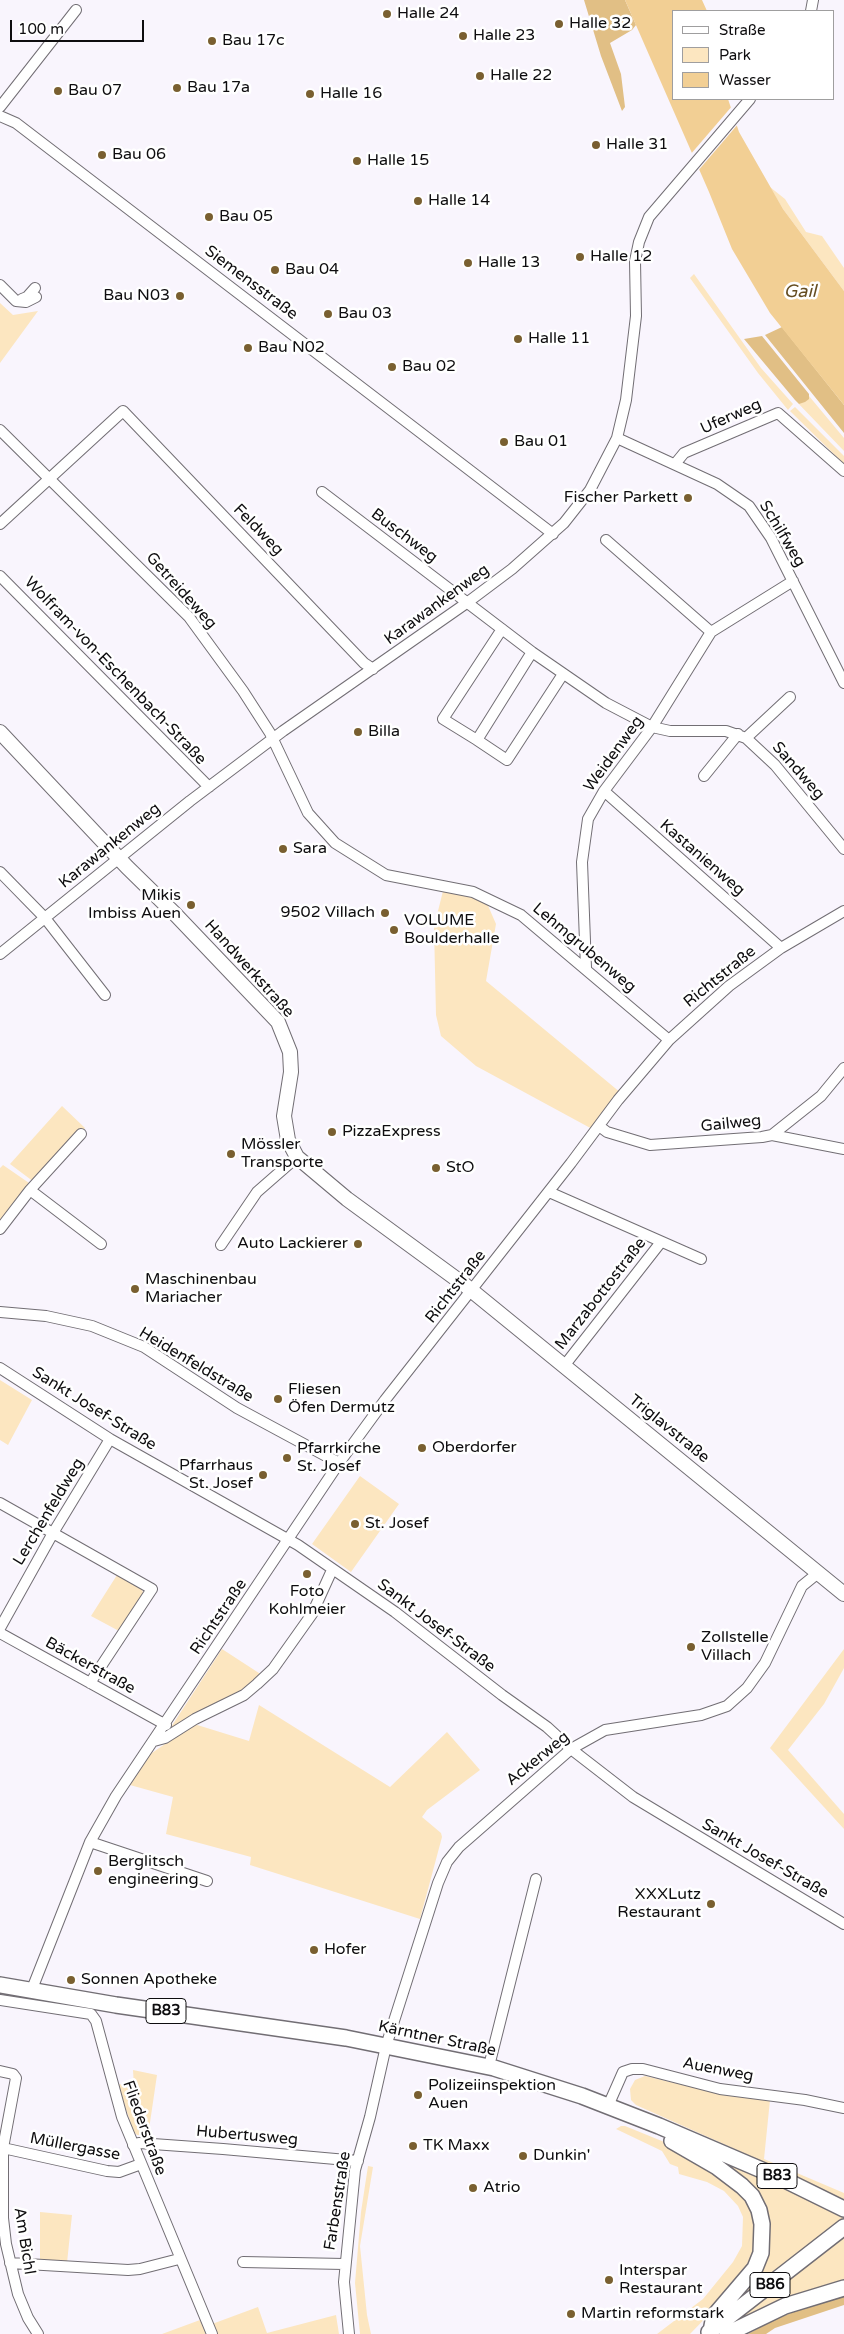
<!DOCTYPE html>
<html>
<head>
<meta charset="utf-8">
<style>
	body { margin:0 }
	#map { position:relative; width:844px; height:2334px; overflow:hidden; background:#f9f5fd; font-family:"Varela Round",sans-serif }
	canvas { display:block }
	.legend { position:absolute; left:672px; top:10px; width:162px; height:90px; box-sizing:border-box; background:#fff; border:1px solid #9f9e9f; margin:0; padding:6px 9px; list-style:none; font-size:15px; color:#0e0d0f }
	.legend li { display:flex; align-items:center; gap:10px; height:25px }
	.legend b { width:25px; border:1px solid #9f9e9f }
	.scale { position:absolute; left:10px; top:20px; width:134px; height:22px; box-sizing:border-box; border:2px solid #0e0d0f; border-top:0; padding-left:6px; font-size:15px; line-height:18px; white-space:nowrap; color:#0e0d0f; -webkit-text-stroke:4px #fff; paint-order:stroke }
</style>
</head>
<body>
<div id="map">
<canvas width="844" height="2334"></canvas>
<ul class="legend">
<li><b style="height:6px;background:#fff"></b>Straße</li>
<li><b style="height:14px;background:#fce6c0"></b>Park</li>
<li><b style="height:14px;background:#f2cf94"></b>Wasser</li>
</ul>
<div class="scale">100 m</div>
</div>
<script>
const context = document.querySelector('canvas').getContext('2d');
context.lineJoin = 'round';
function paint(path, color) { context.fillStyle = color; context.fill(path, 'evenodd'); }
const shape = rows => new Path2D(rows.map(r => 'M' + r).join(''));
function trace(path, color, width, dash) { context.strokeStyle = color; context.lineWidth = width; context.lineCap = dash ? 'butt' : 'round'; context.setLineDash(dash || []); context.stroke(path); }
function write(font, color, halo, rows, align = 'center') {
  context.font = font + ' "Varela Round",sans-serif'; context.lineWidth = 5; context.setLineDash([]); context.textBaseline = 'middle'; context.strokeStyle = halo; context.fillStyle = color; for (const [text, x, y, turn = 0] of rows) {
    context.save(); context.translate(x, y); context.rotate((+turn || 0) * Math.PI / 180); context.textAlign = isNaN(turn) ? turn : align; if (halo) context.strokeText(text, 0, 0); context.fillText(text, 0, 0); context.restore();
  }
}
paint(shape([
	[770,187,785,199,806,232,822,236,844,268,844,291,783,209],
	[694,274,761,368,793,404,788,410,758,373,690,278],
	[0,303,13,315,38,311,0,363],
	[809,396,844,438,844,451,795,400,799,404],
	[795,407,844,456,844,464,792,413,790,411],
	[443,891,486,901,496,924,486,981,621,1093,594,1130,476,1066,441,1036,436,1015,434,927],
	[62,1106,85,1128,34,1182,10,1164],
	[3,1165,32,1185,0,1222,0,1168],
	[0,1380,32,1400,8,1445,0,1440],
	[360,1476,399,1504,351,1572,312,1544],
	[117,1575,140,1587,143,1592,142,1597,119,1631,91,1616],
	[222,1649,262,1675,241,1694,175,1729,171,1727],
	[844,1649,844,1668,824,1704,788,1750,844,1814,844,1829,770,1748],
	[259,1705,390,1787,447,1732,480,1770,427,1810,422,1817,441,1833,442,1837,420,1919,250,1865,251,1857,166,1834,173,1797,130,1785,149,1755,194,1724,249,1741],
	[133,2070,157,2075,148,2136,137,2135,134,2132,117,2084,134,2086],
	[645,2076,712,2092,770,2100,764,2159,844,2193,844,2201,764,2162,636,2105,631,2100,630,2089,635,2080],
	[621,2126,625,2126,679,2148,743,2194,756,2218,756,2254,723,2300,690,2334,657,2334,703,2299,733,2262,742,2246,743,2217,738,2206,724,2191,707,2182,679,2174,678,2167,670,2164,662,2151,616,2129],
	[701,2149,837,2212,844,2219,728,2310,746,2287,764,2218],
	[368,2166,373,2167,360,2246,367,2315,371,2334,360,2334,355,2283,361,2212],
	[40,2212,72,2215,67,2263,40,2261],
	[844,2234,844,2282,745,2320,741,2319,741,2314],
	[258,2307,267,2333,336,2315,339,2334,216,2334,212,2324],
	[200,2320,206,2334,162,2334]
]), '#fce6c0');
paint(shape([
	[584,0,625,0,636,25,632,30,610,43,621,74,625,107,622,111,601,56],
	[782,327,844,405,844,433,765,335],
	[762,336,809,394,809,399,805,402,799,404,795,400,744,339],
	[844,2297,844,2305,775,2328,766,2334,748,2334,773,2320,827,2299]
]), '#e1bf85');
paint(shape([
	[625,0,702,0,707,11,673,11,673,99,728,99,739,132,783,209,844,291,844,405,770,313,732,249,709,192]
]), '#f2cf94');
paint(shape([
	[733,105,739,123,697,172,690,155]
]), '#f9f5fd');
const street = shape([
	[811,11,813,0],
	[0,107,76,10],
	[0,116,16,123,553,534],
	[0,285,16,301,26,302,36,297],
	[22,299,27,297,35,288],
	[0,430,189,617,243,691,270,733,308,813,335,843,386,875,473,892,521,915,669,1040],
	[617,438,717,484,749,506,771,538,844,683],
	[675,464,684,453,778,413,844,471],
	[322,492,532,652,606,703,652,727,670,731,726,731,746,738,775,765,844,849],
	[0,524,123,411,364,663,373,669],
	[606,540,711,632],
	[0,576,209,787],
	[532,652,477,740,507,760,563,674],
	[746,738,790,697],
	[477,740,443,719,502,629],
	[704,776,738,734],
	[604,791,781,948],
	[0,872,45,918,105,995],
	[0,954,190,801,283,731,468,602,512,569,564,523,590,490,617,438,626,400,633,341,636,316,635,261,639,242,649,217,750,99],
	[586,968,582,862,588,819,604,791,652,727,711,632,793,581],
	[599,1126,607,1132,650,1145,762,1137,772,1135,821,1096,844,1068],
	[772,1135,844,1149],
	[30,1190,101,1244],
	[549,1192,701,1259],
	[0,1229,30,1190,81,1134],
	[221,1245,257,1192,297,1157],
	[0,1312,46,1316,92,1326,144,1347,237,1408,339,1463],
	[564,1366,661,1242],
	[0,1368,110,1439,298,1545,395,1612,502,1695,547,1727,571,1749,633,1797,844,1924],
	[0,1503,152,1589,90,1683],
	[0,1628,53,1533,110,1439],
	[0,1633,166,1725],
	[154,1741,165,1738,195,1719,244,1695,257,1684,273,1669,312,1614,332,1570],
	[90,1842,207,1881],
	[32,1989,90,1842,116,1796,339,1463,385,1400,571,1163,618,1100,669,1040,729,986,781,948,844,911],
	[0,2000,91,2014,96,2021,122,2117,212,2334],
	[489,2066,536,1879],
	[0,2071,13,2074,16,2078,3,2148,3,2218,6,2244,18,2294,28,2318,38,2334],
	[608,2106,623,2072,632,2069,643,2069,720,2089,805,2100,844,2108],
	[133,2145,139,2143,223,2149,358,2161],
	[3,2148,107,2171,119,2172,141,2164],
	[243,2262,344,2264],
	[10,2263,128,2270,140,2269,179,2259],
	[349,2334,344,2282,355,2170,370,2117,386,2046,438,1883,447,1862,459,1847,571,1749,605,1730,701,1715,727,1706,747,1688,765,1663,802,1586,818,1573]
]);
const secondary = shape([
	[0,732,127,867,175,914,278,1022,290,1052,291,1072,284,1116,288,1140,297,1157,347,1199,466,1286,844,1594]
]);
const primary = shape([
	[0,1985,116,2005,346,2038,494,2068,582,2096,659,2126,785,2180,844,2209],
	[672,2141,717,2167,742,2186,752,2196,759,2210,762,2224,761,2253,755,2268,714,2316,711,2331],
	[709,2332,844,2227],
	[727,2334,785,2306,844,2288]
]);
trace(street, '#726e74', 12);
trace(secondary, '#726e74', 16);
trace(primary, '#726e74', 18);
trace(street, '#fff', 10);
trace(secondary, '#fff', 14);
trace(primary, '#fff', 15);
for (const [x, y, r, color] of [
	[387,14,5,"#795f30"],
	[559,24,5,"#795f30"],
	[463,36,5,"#795f30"],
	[212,41,5,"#795f30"],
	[480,76,5,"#795f30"],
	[177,88,5,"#795f30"],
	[58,91,5,"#795f30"],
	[310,94,5,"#795f30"],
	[596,145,5,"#795f30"],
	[102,155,5,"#795f30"],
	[357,161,5,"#795f30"],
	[418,201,5,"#795f30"],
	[209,217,5,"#795f30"],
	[580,257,5,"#795f30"],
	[468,263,5,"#795f30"],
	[275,270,5,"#795f30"],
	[180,296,5,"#795f30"],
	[328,314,5,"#795f30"],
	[518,339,5,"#795f30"],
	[248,348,5,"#795f30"],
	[392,367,5,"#795f30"],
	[504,442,5,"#795f30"],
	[688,498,5,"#795f30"],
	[358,732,5,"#795f30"],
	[283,849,5,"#795f30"],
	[191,905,5,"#795f30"],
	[385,913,5,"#795f30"],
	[394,930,5,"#795f30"],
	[332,1132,5,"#795f30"],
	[231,1154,5,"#795f30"],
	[436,1168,5,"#795f30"],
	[358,1244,5,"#795f30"],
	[135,1289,5,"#795f30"],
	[278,1399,5,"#795f30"],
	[422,1448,5,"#795f30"],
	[287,1458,5,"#795f30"],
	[263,1475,5,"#795f30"],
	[355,1524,5,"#795f30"],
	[307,1574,5,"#795f30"],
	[691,1647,5,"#795f30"],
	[98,1871,5,"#795f30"],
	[711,1904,5,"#795f30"],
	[314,1950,5,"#795f30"],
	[71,1980,5,"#795f30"],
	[418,2095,5,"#795f30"],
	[413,2146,5,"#795f30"],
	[523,2156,5,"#795f30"],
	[473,2188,5,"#795f30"],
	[609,2280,5,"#795f30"],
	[571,2314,5,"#795f30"]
]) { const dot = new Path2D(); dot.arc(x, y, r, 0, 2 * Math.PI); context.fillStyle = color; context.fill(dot); trace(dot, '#fff', 2); }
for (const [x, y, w] of [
	[166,2011,40],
	[777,2176,40],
	[770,2285,40]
]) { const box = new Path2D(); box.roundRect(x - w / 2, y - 12.5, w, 25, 4); context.fillStyle = '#fff'; context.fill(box); trace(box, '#0e0d0f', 1); }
write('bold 15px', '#0e0d0f', null, [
	["B83",166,2011],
	["B83",777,2176],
	["B86",770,2285]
]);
write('16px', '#0e0d0f', '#fff', [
	["Halle 24",397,14],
	["Halle 32",569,24],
	["Halle 23",473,36],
	["Bau 17c",222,41],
	["Halle 22",490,76],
	["Bau 17a",187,88],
	["Bau 07",68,91],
	["Halle 16",320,94],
	["Halle 31",606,145],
	["Bau 06",112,155],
	["Halle 15",367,161],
	["Halle 14",428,201],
	["Bau 05",219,217],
	["Halle 12",590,257],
	["Halle 13",478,263],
	["Bau 04",285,270],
	["Bau N03",170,296,"right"],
	["Bau 03",338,314],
	["Halle 11",528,339],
	["Bau N02",258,348],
	["Bau 02",402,367],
	["Bau 01",514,442],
	["Fischer Parkett",678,498,"right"],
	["Billa",368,732],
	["Sara",293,849],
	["Mikis",181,896,"right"],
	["Imbiss Auen",181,914,"right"],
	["9502 Villach",375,913,"right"],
	["VOLUME",404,921],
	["Boulderhalle",404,939],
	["PizzaExpress",342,1132],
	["Mössler",241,1145],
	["Transporte",241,1163],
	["StO",446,1168],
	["Auto Lackierer",348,1244,"right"],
	["Maschinenbau",145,1280],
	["Mariacher",145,1298],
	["Fliesen",288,1390],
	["Öfen Dermutz",288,1408],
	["Oberdorfer",432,1448],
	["Pfarrkirche",297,1449],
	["St. Josef",297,1467],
	["Pfarrhaus",253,1466,"right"],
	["St. Josef",253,1484,"right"],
	["St. Josef",365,1524],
	["Foto",307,1592,"center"],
	["Kohlmeier",307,1610,"center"],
	["Zollstelle",701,1638],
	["Villach",701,1656],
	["Berglitsch",108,1862],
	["engineering",108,1880],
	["XXXLutz",701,1895,"right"],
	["Restaurant",701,1913,"right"],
	["Hofer",324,1950],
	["Sonnen Apotheke",81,1980],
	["Polizeiinspektion",428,2086],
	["Auen",428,2104],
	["TK Maxx",423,2146],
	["Dunkin'",533,2156],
	["Atrio",483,2188],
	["Interspar",619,2271],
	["Restaurant",619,2289],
	["Martin reformstark",581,2314]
], 'left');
write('16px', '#0e0d0f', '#fff', [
	["Siemensstraße",251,283,37],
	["Uferweg",731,417,-24],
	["Feldweg",258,530,46],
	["Schilfweg",782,534,59],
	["Buschweg",404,536,37],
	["Getreideweg",181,591,48],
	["Karawankenweg",437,605,-36],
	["Wolfram-von-Eschenbach-Straße",115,671,46],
	["Weidenweg",614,754,-54],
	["Sandweg",798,771,49],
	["Karawankenweg",110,846,-39],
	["Kastanienweg",702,858,41],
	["Lehmgrubenweg",584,948,40],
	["Handwerkstraße",249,969,48],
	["Richtstraße",720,977,-39],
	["Gailweg",731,1124,-6],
	["Richtstraße",456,1287,-52],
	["Marzabottostraße",601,1294,-52],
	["Heidenfeldstraße",196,1365,31],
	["Sankt Josef-Straße",94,1409,32],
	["Triglavstraße",669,1429,39],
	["Lerchenfeldweg",49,1512,-59],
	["Richtstraße",219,1617,-56],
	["Sankt Josef-Straße",436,1626,37],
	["Bäckerstraße",90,1666,29],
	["Ackerweg",538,1759,-39],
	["Sankt Josef-Straße",765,1859,30],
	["Kärntner Straße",437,2039,12],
	["Auenweg",718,2070,11],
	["Fliederstraße",144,2128,70],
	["Hubertusweg",247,2136,5],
	["Müllergasse",75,2147,11],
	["Farbenstraße",338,2201,-81],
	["Am Bichl",24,2241,81]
]);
write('italic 18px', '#654d21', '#fff', [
	["Gail",800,292]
]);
</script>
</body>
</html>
